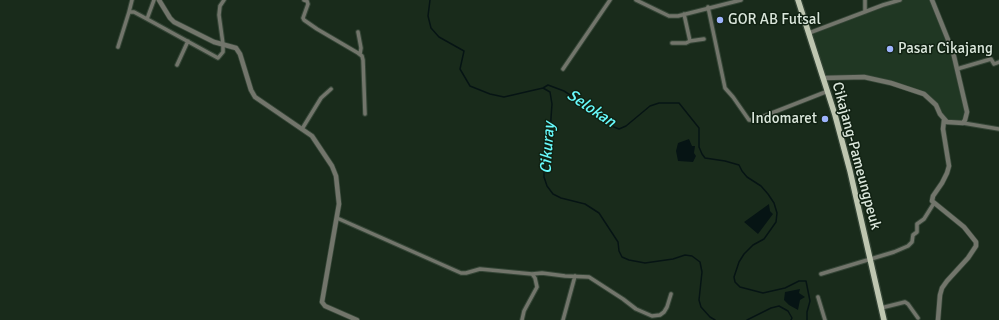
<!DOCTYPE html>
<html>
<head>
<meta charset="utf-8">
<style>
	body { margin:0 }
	canvas { display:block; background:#192b1b }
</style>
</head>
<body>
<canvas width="999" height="320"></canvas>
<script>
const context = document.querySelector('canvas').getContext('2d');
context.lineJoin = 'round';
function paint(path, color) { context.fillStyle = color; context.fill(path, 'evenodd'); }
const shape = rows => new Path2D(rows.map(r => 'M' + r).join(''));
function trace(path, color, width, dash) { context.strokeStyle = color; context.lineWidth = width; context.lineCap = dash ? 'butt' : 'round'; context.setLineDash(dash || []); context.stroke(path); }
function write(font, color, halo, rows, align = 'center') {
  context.font = font + ' Signika,sans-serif'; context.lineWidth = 3; context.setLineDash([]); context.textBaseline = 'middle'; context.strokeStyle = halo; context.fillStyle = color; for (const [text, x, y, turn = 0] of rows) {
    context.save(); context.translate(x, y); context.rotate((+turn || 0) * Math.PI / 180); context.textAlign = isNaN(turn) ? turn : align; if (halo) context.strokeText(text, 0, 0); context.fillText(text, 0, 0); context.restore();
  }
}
paint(shape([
	[900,0,932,0,953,52,967,112,965,120,947,122,936,105,924,94,864,77,823,78,809,33]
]), '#203723');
paint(shape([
	[689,139,692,146,695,146,694,153,696,156,693,162,678,161,676,151,678,143],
	[769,204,770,211,773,214,758,234,744,222],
	[800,289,799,293,805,297,800,300,798,310,789,305,784,300,785,292]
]), '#061414');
trace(shape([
	[430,0,428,16,431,28,439,37,464,51,460,69,470,86,490,94,504,97,543,88,550,92,552,104,551,118,550,139,544,168,544,177,547,186,553,194,561,198,585,204,599,213,618,242,619,251,622,257,629,260,645,263,673,259,685,255,692,256,700,262,702,272,699,300,701,307,710,317,715,320],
	[543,88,548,85,564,91,593,110,609,125,619,129,626,126,650,106,659,103,679,103,699,128,699,147,702,154,705,158,725,161,739,165,742,171,747,177,761,186,768,194,774,203,777,213,776,222,764,239,753,245,744,254,739,262,734,277,735,282,740,287,763,293,785,288,799,281,806,281,810,301,807,312,807,320],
	[747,320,771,308,779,306,788,311,792,318,791,320]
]), '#061414', 1.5);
const minor = shape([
	[304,0,307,1,308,4,303,18,304,20,317,29,358,53,362,56,363,60,365,114],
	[636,0,669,16,678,16,741,0],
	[708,7,725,88,733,97,749,120,754,120,828,91],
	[129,12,132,0],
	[865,12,865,0],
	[147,19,218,58,223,52,223,44,219,15,220,6,224,0],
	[358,32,361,48,360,54],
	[809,33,883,5,900,0],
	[690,41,704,39],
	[672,43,686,43,690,41,684,14],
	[118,47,129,12,134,12,147,19,154,0],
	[177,65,188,41],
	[563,69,610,0],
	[957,69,991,59,994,64,999,62],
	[963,123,999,129],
	[302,129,321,98,331,89],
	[337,218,461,273,466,273,480,269,532,274,542,273,565,276,589,277,623,299,636,309,652,316,660,315,664,312,667,307,671,294],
	[821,274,894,252,908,246,912,242,913,235,917,232,917,224,924,219,934,203],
	[818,297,825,320],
	[881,308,905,302,908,304,918,318],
	[522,320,524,311,537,287,535,278,532,274],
	[563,320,575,276]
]);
const tertiary = shape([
	[159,0,170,18,174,22,214,42,236,48,240,54,251,90,255,97,312,136,332,166,336,176,339,204,322,302,325,306,357,320],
	[823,78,864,77,891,83,924,94,936,105,940,114,947,122,963,123,965,120,967,112,953,52,932,0],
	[938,320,940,295,942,288,947,281,968,258,976,246,976,242,964,227,932,201,933,196,942,183,947,173,949,166,943,129,944,120]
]);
const primary = shape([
	[798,0,835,115,850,171,884,320]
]);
trace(minor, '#344536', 5.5);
trace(tertiary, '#344536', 6);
trace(primary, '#344536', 8);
trace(minor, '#72756b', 3.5);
trace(tertiary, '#72756b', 4.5);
trace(primary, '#bec6b0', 5.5);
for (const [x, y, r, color] of [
	[720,20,4,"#9eb4fd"],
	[890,49,4,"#9eb4fd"],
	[825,119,4,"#9eb4fd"]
]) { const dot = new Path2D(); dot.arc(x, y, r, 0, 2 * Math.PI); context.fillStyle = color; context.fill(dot); trace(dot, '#102112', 1.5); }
write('15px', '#dae6db', '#102112', [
	["GOR AB Futsal",728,20],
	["Pasar Cikajang",898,49],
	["Indomaret",817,119,"right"]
], 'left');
write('15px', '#dae6db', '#102112', [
	["Cikajang-Pameungpeuk",856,156,75]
]);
write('italic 16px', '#68fbfd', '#102112', [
	["Selokan",591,109,34],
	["Cikuray",548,148,-86]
]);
</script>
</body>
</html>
